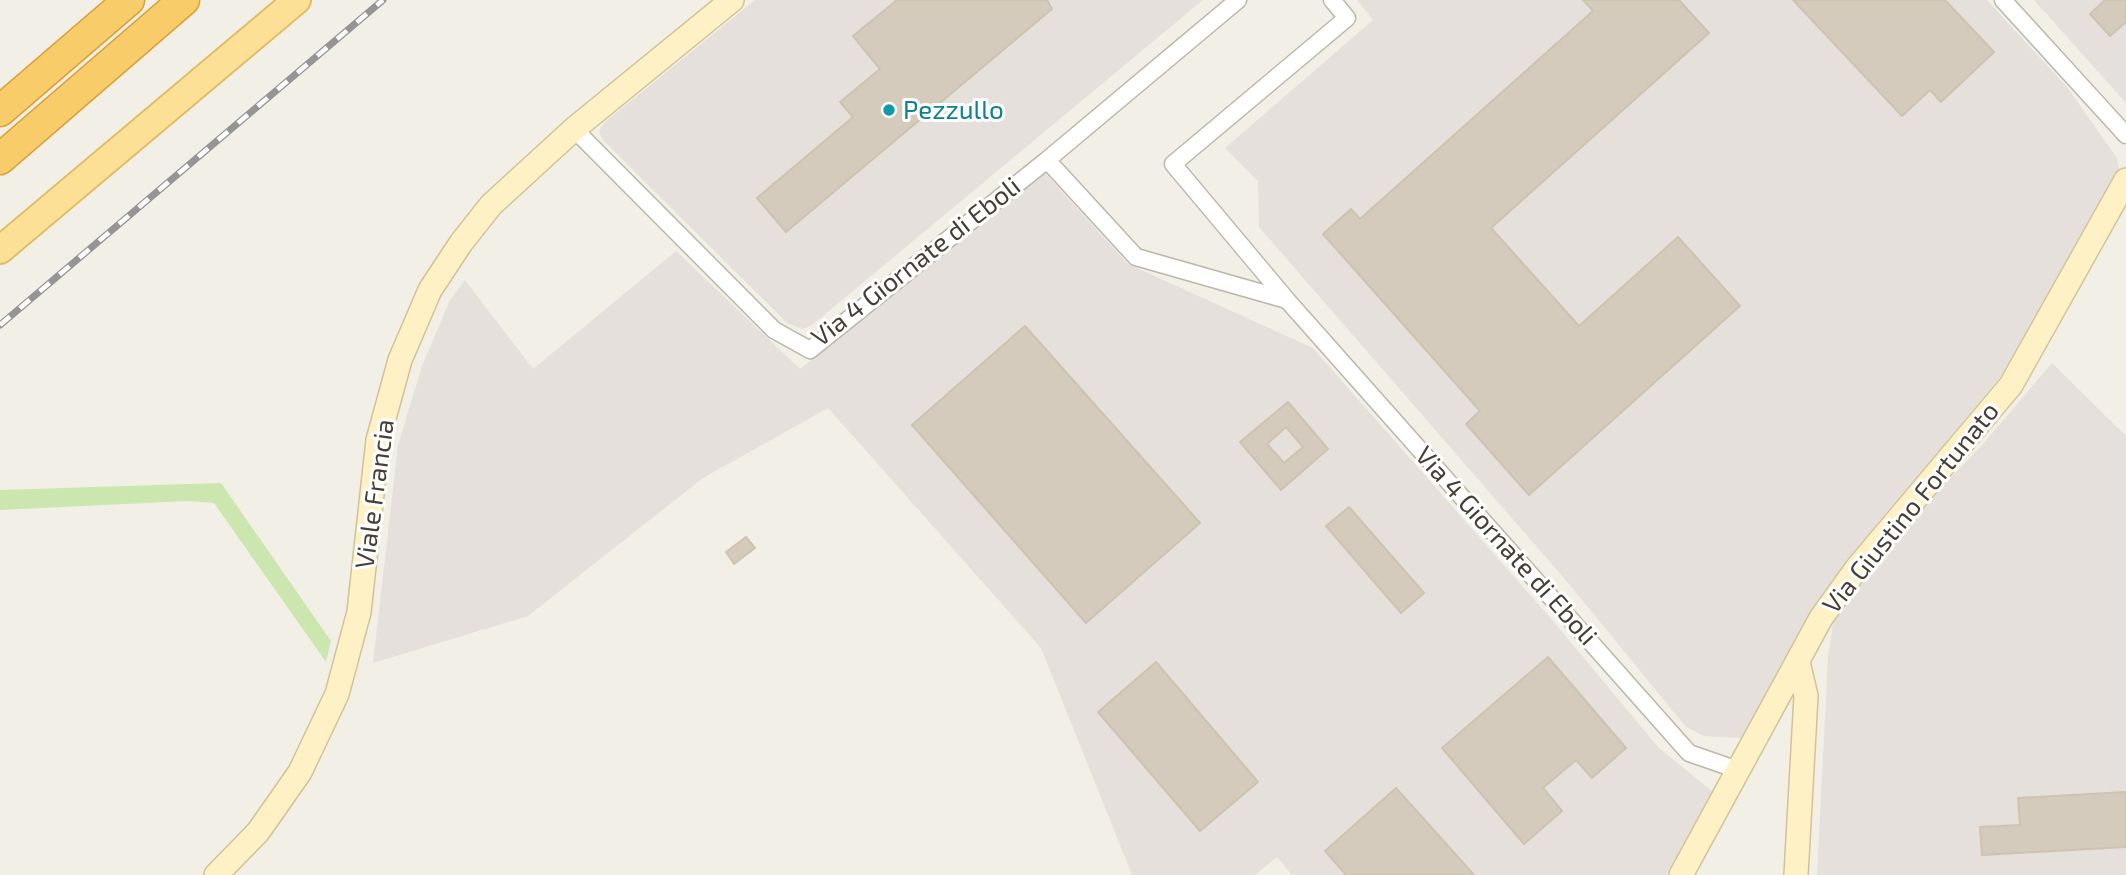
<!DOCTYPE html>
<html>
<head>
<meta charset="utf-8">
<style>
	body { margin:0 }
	canvas { display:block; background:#f2efe6 }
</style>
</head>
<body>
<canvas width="2126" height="875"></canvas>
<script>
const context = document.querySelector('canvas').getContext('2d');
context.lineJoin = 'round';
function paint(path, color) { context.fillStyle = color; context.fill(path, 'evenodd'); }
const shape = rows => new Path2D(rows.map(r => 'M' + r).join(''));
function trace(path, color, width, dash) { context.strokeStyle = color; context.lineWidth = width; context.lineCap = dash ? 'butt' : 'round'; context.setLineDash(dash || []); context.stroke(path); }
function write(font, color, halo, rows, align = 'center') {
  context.font = font + ' "Exo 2",sans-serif'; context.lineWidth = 6; context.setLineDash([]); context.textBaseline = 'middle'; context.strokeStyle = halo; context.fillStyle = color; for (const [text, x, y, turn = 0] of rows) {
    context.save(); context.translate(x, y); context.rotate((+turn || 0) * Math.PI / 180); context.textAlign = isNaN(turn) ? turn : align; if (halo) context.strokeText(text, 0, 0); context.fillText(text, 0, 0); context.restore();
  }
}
paint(shape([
	[755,0,1203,0,812,325,802,329,787,323,603,140,599,131,605,122],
	[1357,0,1987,0,2067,87,2117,158,2119,169,2004,372,1846,564,1800,629,1741,738,1704,736,1686,727,1569,584,1259,227,1258,181,1225,148,1373,20],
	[2034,0,2126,0,2126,103],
	[1043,171,1128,264,1313,348,1553,621,1659,748,1712,791,1666,875,1292,875,1277,857,1255,875,1132,875,1041,648,828,408,703,478,528,616,373,663,398,445,422,366,450,300,465,280,533,369,676,251,800,369],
	[2052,363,2126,436,2126,875,1817,875,1828,657,1834,617,1845,599,1916,514,1983,444]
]), '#e5e0db');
paint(shape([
	[221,483,331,641,326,662,214,503,187,501,0,510,0,490]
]), '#cce6b0');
const building = shape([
	[897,0,1047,0,1052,9,786,232,757,198,853,117,840,102,880,69,853,36,897,0],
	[1583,0,1679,0,1709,33,1491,228,1579,326,1678,237,1740,306,1529,495,1466,424,1480,411,1323,234,1351,209,1360,219,1593,11,1583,0],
	[1793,0,1945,0,1994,52,1941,102,1930,90,1902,116,1793,0],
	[2105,0,2126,0,2126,22,2110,36,2090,14,2105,0],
	[1025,326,1200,523,1086,623,912,425,1025,326],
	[1288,402,1328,449,1281,490,1240,442,1288,402],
	[1286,427,1303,447,1284,463,1267,444,1286,427],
	[1349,507,1424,593,1401,613,1326,526,1349,507],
	[746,537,755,548,734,564,726,552,746,537],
	[1548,657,1626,748,1592,778,1576,760,1543,788,1562,811,1524,844,1442,748,1548,657],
	[1156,662,1258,782,1200,831,1098,712,1156,662],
	[1396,788,1474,875,1346,875,1325,851,1396,788],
	[2126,792,2126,847,1982,855,1980,827,2020,825,2018,798,2126,792]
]);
paint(building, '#d4cbbc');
trace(building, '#cec3af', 2);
const street = shape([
	[2003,0,2126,135],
	[574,129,774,330,810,350,1047,160,1136,257,1287,300,1689,753,1738,770],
	[1047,160,1238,0],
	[1287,300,1173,164,1347,18,1332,0]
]);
const secondary = shape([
	[216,875,258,832,300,772,337,694,359,612,378,440,400,360,430,290,461,243,491,205,574,129,732,0],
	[1681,875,1821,618,1857,568,2011,385,2126,180],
	[1796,875,1806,696,1798,662]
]);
const primary = shape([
	[0,250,297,0]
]);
const highway = shape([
	[0,111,129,0],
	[0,159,184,0]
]);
trace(street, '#bdb7a9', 19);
trace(secondary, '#d1c397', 26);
trace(primary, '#e0be67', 30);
trace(highway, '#d8a13a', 33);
trace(street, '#fff', 16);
trace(secondary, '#fdf1c5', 23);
trace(primary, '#fbe096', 26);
trace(highway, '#f9cc6a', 30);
const rail = shape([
	[0,325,383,0]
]);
trace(rail, '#959595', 7);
trace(rail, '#fff', 4.5, [13]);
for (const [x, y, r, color] of [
	[889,110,7,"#0f9aa8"]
]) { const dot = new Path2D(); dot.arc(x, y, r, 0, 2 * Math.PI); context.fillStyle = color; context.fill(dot); trace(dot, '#fff', 2.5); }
write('26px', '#0d838f', '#fff', [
	["Pezzullo",903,110]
], 'left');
write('26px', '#453f35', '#fff', [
	["Via 4 Giornate di Eboli",916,262,-38],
	["Viale Francia",375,494,-82],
	["Via Giustino Fortunato",1911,508,-51],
	["Via 4 Giornate di Eboli",1506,546,48]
]);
</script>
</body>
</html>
